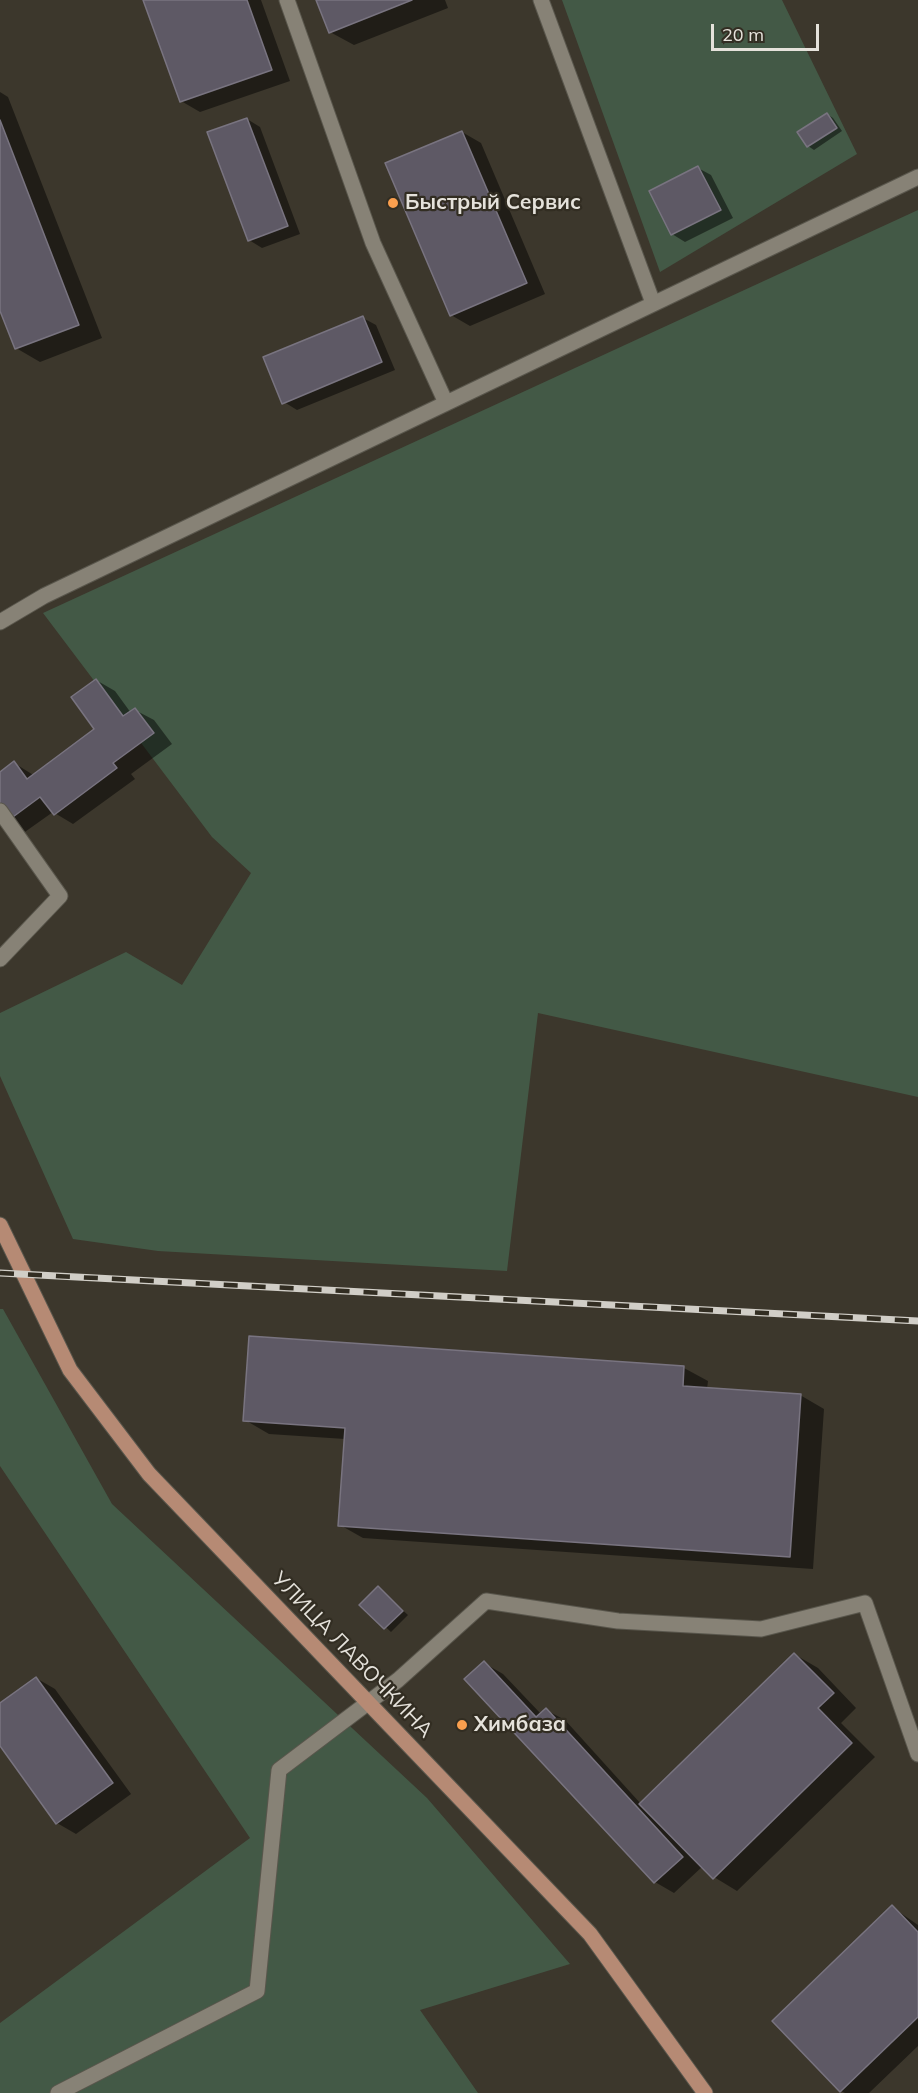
<!DOCTYPE html>
<html>
<head>
<meta charset="utf-8">
<style>
	body { margin:0 }
	#map { position:relative; width:918px; height:2093px; overflow:hidden; background:#3c372c; font-family:Mulish,sans-serif }
	canvas { display:block }
	.scale { position:absolute; left:711px; top:24px; width:108px; height:27px; box-sizing:border-box; border:3px solid #e5e2db; border-top:0; padding-left:8px; font-size:18px; line-height:21px; white-space:nowrap; color:#e5e2db; -webkit-text-stroke:4px #322d22; paint-order:stroke }
</style>
</head>
<body>
<div id="map">
<canvas width="918" height="2093"></canvas>
<div class="scale">20 m</div>
</div>
<script>
const context = document.querySelector('canvas').getContext('2d');
context.lineJoin = 'round';
function paint(path, color) { context.fillStyle = color; context.fill(path, 'evenodd'); }
const shape = rows => new Path2D(rows.map(r => 'M' + r).join(''));
function trace(path, color, width, dash) { context.strokeStyle = color; context.lineWidth = width; context.lineCap = dash ? 'butt' : 'round'; context.setLineDash(dash || []); context.stroke(path); }
function write(font, color, halo, rows, align = 'center') {
  context.font = font + ' Mulish,sans-serif'; context.lineWidth = 4.5; context.setLineDash([]); context.textBaseline = 'middle'; context.strokeStyle = halo; context.fillStyle = color; for (const [text, x, y, turn = 0] of rows) {
    context.save(); context.translate(x, y); context.rotate((+turn || 0) * Math.PI / 180); context.textAlign = isNaN(turn) ? turn : align; if (halo) context.strokeText(text, 0, 0); context.fillText(text, 0, 0); context.restore();
  }
}
paint(shape([
	[562,0,782,0,857,154,660,272],
	[918,210,918,1097,538,1013,507,1271,158,1251,73,1239,0,1076,0,1013,126,952,182,985,251,873,212,837,43,613],
	[0,1309,3,1309,112,1504,427,1798,570,1964,420,2010,478,2093,0,2093,0,2023,250,1838,0,1466]
]), '#435946');
paint(shape([
	[145,0,261,0,290,81,200,112,181,101],
	[317,0,445,0,448,8,354,45,330,32],
	[0,92,8,97,102,338,40,362,16,348,0,307],
	[827,114,833,118,842,131,814,150,808,146],
	[247,119,260,127,300,234,262,248,249,240],
	[462,132,481,143,545,294,470,326,451,315],
	[698,168,711,175,733,218,685,242,672,234],
	[363,318,376,325,395,370,297,410,284,402],
	[96,680,115,691,131,713,135,710,154,720,172,744,131,774,135,779,73,824,53,812,22,834,3,823,0,774,14,763,35,776,97,730],
	[251,1338,684,1368,708,1381,707,1389,800,1395,824,1409,813,1569,363,1538,340,1525,345,1439,269,1434,245,1420],
	[378,1588,408,1615,391,1632,362,1605],
	[794,1654,818,1668,856,1708,841,1723,875,1757,737,1891,714,1877,703,1866,674,1893,655,1882,466,1679,484,1663,503,1674,541,1714,546,1710,565,1720,641,1804],
	[36,1678,55,1689,131,1794,76,1834,57,1823,0,1744,0,1705],
	[892,1907,918,1925,918,2046,869,2093,845,2093,841,2091]
]), '#0007');
const building = shape([
	[143,0,247,0,272,70,180,102,143,0],
	[316,0,412,0,329,33,316,0],
	[827,113,837,128,807,147,797,132,827,113],
	[247,118,288,226,248,241,207,132,247,118],
	[0,120,79,325,15,349,0,311,0,120],
	[462,131,527,283,450,316,385,163,462,131],
	[698,166,721,210,671,235,649,191,698,166],
	[363,316,382,362,282,404,263,357,363,316],
	[96,679,123,716,135,708,154,733,113,763,117,768,54,815,40,797,2,825,0,821,0,772,14,761,27,779,94,729,71,697,96,679],
	[249,1336,684,1366,683,1386,801,1394,790,1557,338,1526,345,1428,243,1421,249,1336],
	[378,1586,403,1611,384,1629,359,1605,378,1586],
	[794,1653,834,1693,818,1708,852,1743,713,1879,639,1804,794,1653],
	[484,1661,536,1717,546,1708,683,1857,654,1883,464,1679,484,1661],
	[36,1677,113,1783,56,1824,0,1746,0,1703,36,1677],
	[892,1905,918,1932,918,2017,840,2092,772,2021,892,1905]
]);
paint(building, '#5e5965');
trace(building, '#797480', 1.5);
const minor = shape([
	[287,0,373,243,446,403],
	[541,0,653,303],
	[0,622,44,596,918,177],
	[0,811,60,896,0,959],
	[58,2093,257,1991,279,1770,398,1680,486,1601,618,1621,761,1629,865,1603,918,1754]
]);
const major = shape([
	[0,1225,70,1370,149,1474,590,1934,705,2093]
]);
trace(minor, '#59564c', 17);
trace(major, '#59564c', 17);
trace(minor, '#878276', 15);
trace(major, '#b68a74', 15);
const rail = shape([
	[0,1273,918,1321]
]);
trace(rail, '#d1cec7', 7);
trace(rail, '#322d22', 4.5, [14]);
for (const [x, y, r, color] of [
	[393,203,6,"#fa9f4e"],
	[462,1725,6,"#fa9f4e"]
]) { const dot = new Path2D(); dot.arc(x, y, r, 0, 2 * Math.PI); context.fillStyle = color; context.fill(dot); trace(dot, '#322d22', 2); }
write('bold 21px', '#e5e2db', '#322d22', [
	["Быстрый Сервис",405,203],
	["Химбаза",474,1725]
], 'left');
write('21px', '#e5e2db', '#322d22', [
	["УЛИЦА ЛАВОЧКИНА",352,1655,46]
]);
</script>
</body>
</html>
